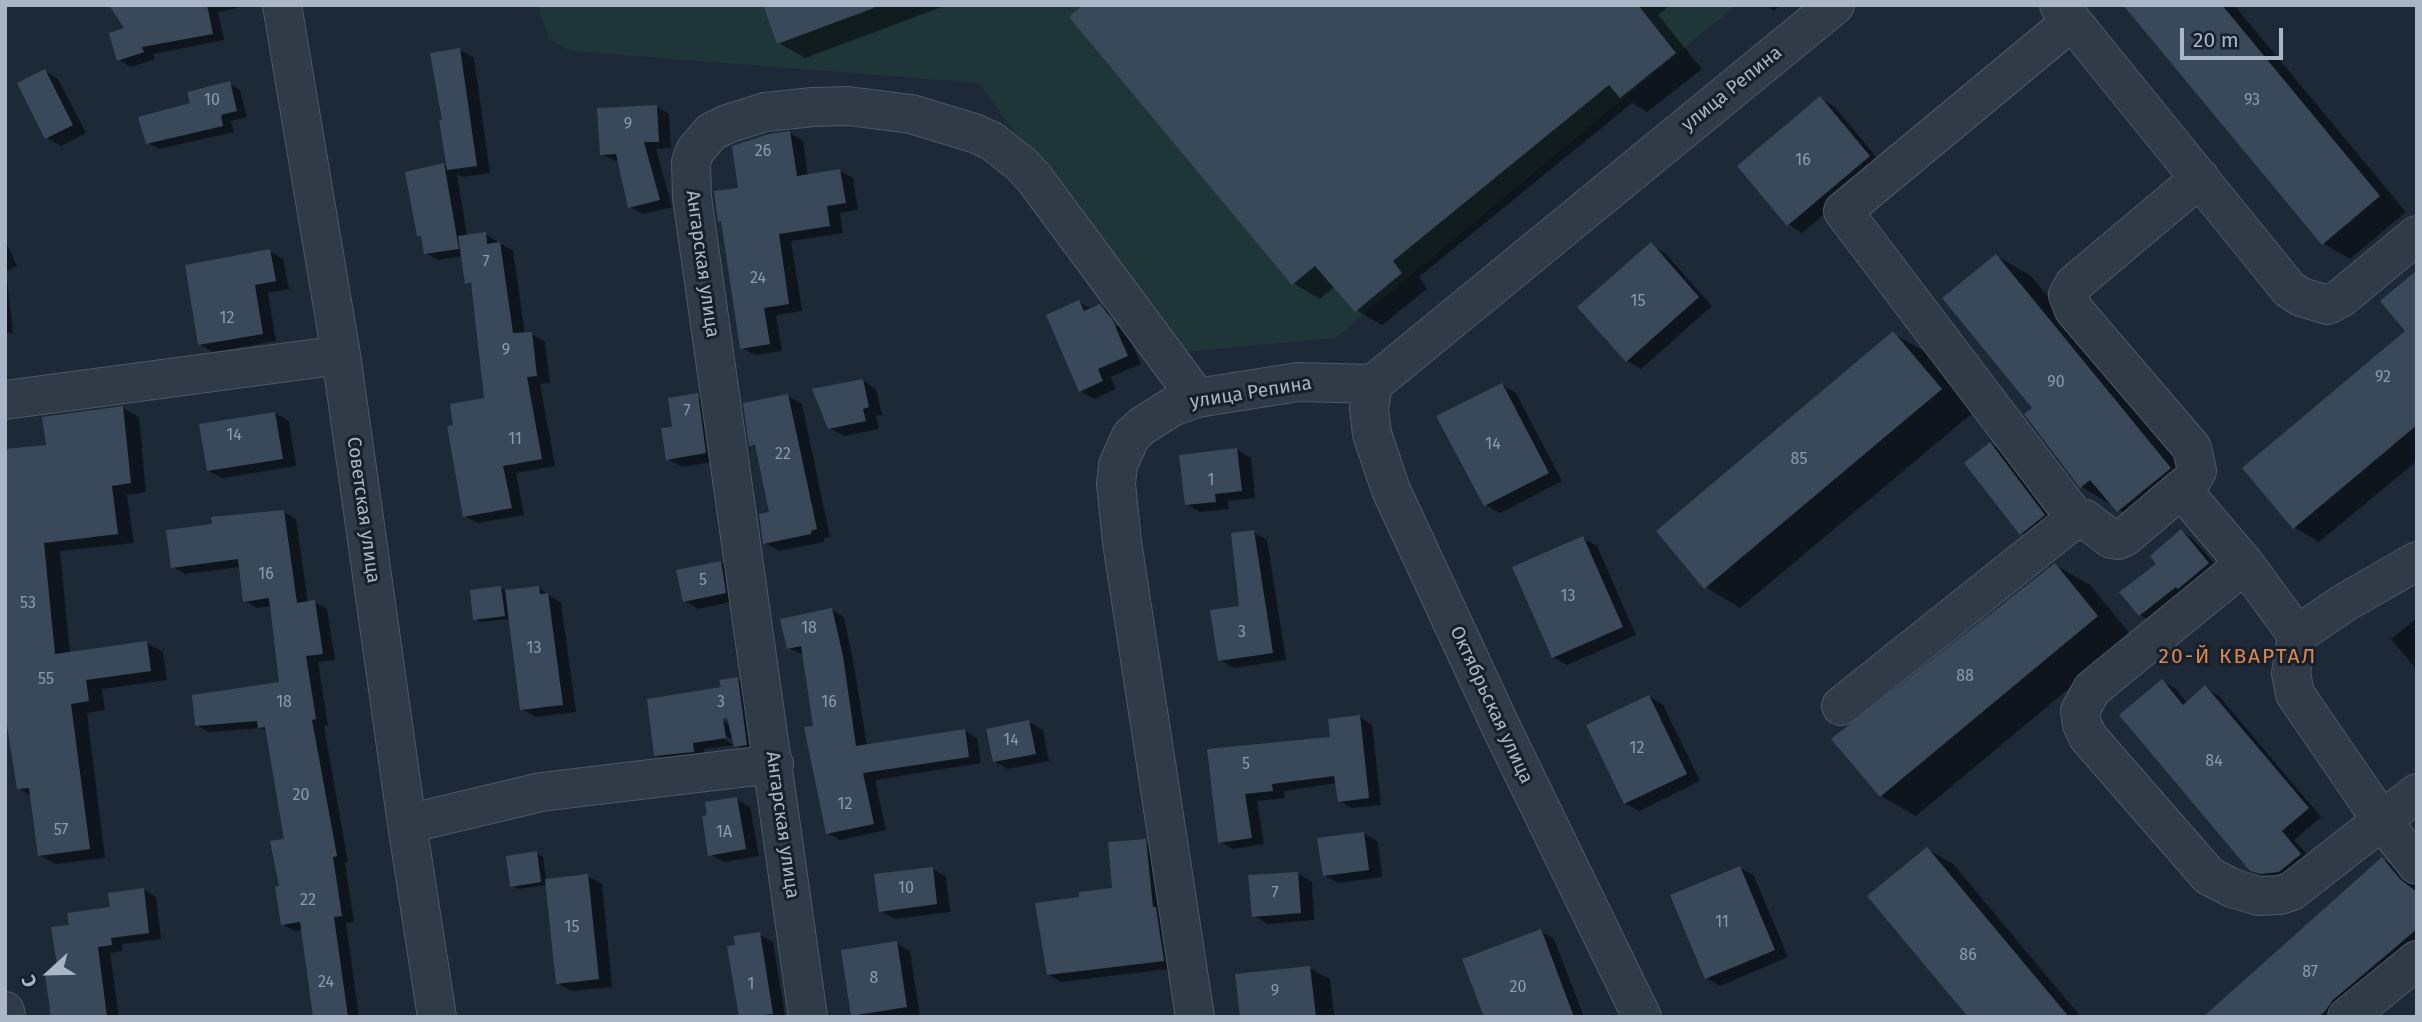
<!DOCTYPE html>
<html>
<head>
<meta charset="utf-8">
<style>
	body { margin:0 }
	#map { position:relative; width:2422px; height:1022px; overflow:hidden; background:#1d2937; font-family:"Fira Sans",sans-serif }
	canvas { display:block }
	.frame { position:absolute; inset:0; border:7px solid #aab5c5; pointer-events:none }
	.north { position:absolute; left:14px; top:938px; width:70px; height:70px; -webkit-text-stroke:5px #16202b; paint-order:stroke; rotate:248deg; font-size:19px; font-weight:700; line-height:28px; text-align:center; color:#aab5c5 }
	.north::after { content:''; display:block; margin:auto; width:24px; height:32px; background:#aab5c5; clip-path:polygon(50% 0,100% 100%,50% 72%,0 100%) }
	.scale { position:absolute; left:2180px; top:28px; width:103px; height:32px; box-sizing:border-box; border:4px solid #aab5c5; border-top:0; padding-left:9px; font-size:21px; line-height:24px; white-space:nowrap; color:#aab5c5; -webkit-text-stroke:5px #16202b; paint-order:stroke }
</style>
</head>
<body>
<div id="map">
<canvas width="2422" height="1022"></canvas>
<div class="frame"></div>
<div class="north">С</div>
<div class="scale">20 m</div>
</div>
<script>
const context = document.querySelector('canvas').getContext('2d');
context.lineJoin = 'round';
function paint(path, color) { context.fillStyle = color; context.fill(path, 'evenodd'); }
const shape = rows => new Path2D(rows.map(r => 'M' + r).join(''));
function trace(path, color, width, dash) { context.strokeStyle = color; context.lineWidth = width; context.lineCap = dash ? 'butt' : 'round'; context.setLineDash(dash || []); context.stroke(path); }
function write(font, color, halo, rows, align = 'center') {
  context.font = font + ' "Fira Sans",sans-serif'; context.lineWidth = 6; context.setLineDash([]); context.textBaseline = 'middle'; context.strokeStyle = halo; context.fillStyle = color; for (const [text, x, y, turn = 0] of rows) {
    context.save(); context.translate(x, y); context.rotate((+turn || 0) * Math.PI / 180); context.textAlign = isNaN(turn) ? turn : align; if (halo) context.strokeText(text, 0, 0); context.fillText(text, 0, 0); context.restore();
  }
}
paint(shape([
	[537,5,1736,5,1335,338,1173,353,979,83,571,51,550,40]
]), '#1f3638');
paint(shape([
	[111,5,239,5,240,7,218,12,224,40,153,54,155,59,131,67,119,60,127,29],
	[765,5,947,5,805,58,779,43],
	[1086,5,1670,5,1658,15,1702,69,1647,112,1632,103,1419,277,1427,289,1382,325,1356,310,1335,286,1320,299,1293,283],
	[1765,5,1780,5,1774,11],
	[2126,5,2234,5,2406,212,2350,259,2323,243],
	[460,50,474,58,490,173,462,177,457,174,467,236,485,234,513,251,525,334,532,334,545,342,550,383,540,384,555,466,516,473,524,515,478,523,464,516,455,427,486,399,473,286,467,283,463,256,438,260,426,253,423,238,418,235,444,165,448,167,444,121],
	[45,71,58,79,86,133,61,146,47,138],
	[229,83,240,90,247,117,231,121,234,132,159,149,148,143,192,104],
	[1820,98,1834,106,1883,165,1802,233,1788,224],
	[657,107,669,114,671,148,656,149,672,207,643,214,630,207,619,161,615,161,602,154],
	[790,133,803,141,808,176,840,171,853,178,858,210,840,213,843,233,791,241,802,311,776,315,782,351,755,355,742,348,724,223,719,221,740,189],
	[5,240,17,266,6,271,13,333,5,333],
	[1651,245,1665,253,1712,306,1641,369,1627,361],
	[269,251,283,259,289,289,268,293,276,341,213,352,199,344],
	[1996,256,2031,276,2205,488,2153,531,2081,486,2034,408],
	[2417,272,2417,461,2319,542,2294,527,2407,331],
	[1079,302,1091,309,1100,306,1114,314,1125,329,1141,364,1111,377,1116,389,1094,399,1080,391],
	[1105,314,1109,314,1118,325,1115,327],
	[1894,334,1929,354,1976,410,1740,608,1705,587],
	[862,380,876,389,882,415,876,416,879,429,844,436,830,428],
	[1502,385,1516,393,1562,481,1500,513,1486,505],
	[697,395,711,403,719,461,682,467,668,459,674,428],
	[788,396,802,404,830,537,824,538,824,542,779,551,765,543,771,513,758,449,751,445],
	[123,408,139,417,146,492,127,495,134,543,60,551,70,654,147,643,163,652,167,680,102,689,105,710,87,713,105,858,56,864,39,855,31,796,19,788,48,446],
	[275,413,289,421,296,466,222,478,208,470],
	[1990,444,1997,447,2051,519,2028,537,2022,533],
	[1237,450,1251,458,1255,498,1228,501,1229,509,1200,512,1186,504],
	[284,512,296,519,308,603,314,602,327,609,335,660,318,662,328,726,324,726,348,863,345,863,354,922,346,923,359,1017,314,1017,303,930,295,931,282,924,281,888,286,840,268,732,261,728,209,732,196,725,281,684,271,606,257,608,245,601,240,567,185,574,172,566,214,525],
	[2181,531,2192,538,2219,569,2151,621,2140,615,2158,564],
	[1253,532,1267,540,1286,660,1234,668,1220,660,1241,607],
	[1583,538,1597,546,1636,635,1567,665,1553,657],
	[721,562,735,570,739,600,698,609,685,601],
	[2055,565,2090,585,2132,636,1916,816,1881,796],
	[501,588,508,592,539,588,561,603,576,712,536,717,522,709,510,619,481,622,475,619],
	[832,610,844,617,854,665,867,746,965,731,977,738,981,763,875,780,886,830,840,840,827,833,804,655,788,648],
	[2417,618,2417,670,2391,639],
	[738,679,749,686,759,751,747,753,736,746,735,741,719,732,718,735,734,745,704,749,705,758,667,762,655,755,723,689],
	[717,713,730,720,730,725,715,716],
	[2162,681,2176,689,2187,703,2206,688,2219,696,2321,817,2294,840,2314,862,2294,879,2266,878,2251,869],
	[1649,696,1663,705,1700,781,1639,811,1625,803],
	[1360,717,1372,725,1381,805,1352,808,1339,801,1337,783,1284,791,1285,798,1257,801,1264,844,1233,849,1220,842,1209,750,1332,738],
	[1029,722,1043,730,1049,761,1008,769,994,761],
	[736,799,750,807,759,856,724,862,710,854],
	[1364,833,1378,842,1382,877,1338,883,1324,875],
	[1145,841,1158,848,1176,968,1061,982,1048,974,1081,899,1114,890],
	[1927,849,1953,864,2081,1017,1970,1017],
	[537,853,543,857,546,880,588,876,602,884,612,987,571,991,557,983,548,885,518,889,512,885],
	[2383,859,2409,874,2417,884,2417,966,2358,1017,2205,1017],
	[932,868,946,877,950,912,895,919,881,911],
	[1740,868,1754,876,1788,957,1720,986,1706,978],
	[1298,874,1312,882,1314,920,1268,924,1254,916],
	[144,890,156,897,161,939,122,944,123,951,110,953,119,1017,53,1017,71,927,112,909],
	[1540,931,1554,939,1584,1017,1486,1017],
	[759,934,773,942,785,1017,741,1017,737,946],
	[896,943,910,951,920,1017,853,1017,843,951],
	[1309,968,1330,979,1334,1014,1339,1017,1242,1017]
]), '#0007');
paint(shape([
	[109,5,207,5,213,34,142,47,144,52,117,61,109,33,124,28],
	[763,5,873,5,874,8,777,44],
	[1083,5,1638,5,1676,53,1620,98,1609,85,1393,261,1402,273,1355,312,1315,266,1292,285,1069,17],
	[2123,5,2222,5,2380,196,2322,245],
	[460,48,477,166,447,170,439,120,442,120,430,53],
	[45,69,73,125,45,139,17,83],
	[230,81,237,111,221,115,223,126,146,144,138,117,190,103,187,92],
	[1820,96,1870,156,1787,226,1737,166],
	[657,105,659,142,644,142,660,200,628,208,616,154,600,155,597,108],
	[790,131,797,176,840,169,846,203,827,206,830,226,779,234,789,304,764,308,770,344,740,349,721,221,718,222,714,191,738,188,732,146,769,134],
	[444,163,459,249,424,254,421,236,417,236,405,172],
	[486,232,487,244,500,242,513,333,532,332,537,376,527,377,542,459,503,466,512,508,463,517,447,426,453,425,450,404,484,398,471,283,465,284,458,236],
	[1651,242,1699,297,1626,362,1577,307],
	[270,249,276,281,255,285,263,334,198,345,185,265],
	[1996,254,2171,468,2117,512,2090,480,2080,488,2024,414,2032,408,1942,298],
	[2417,270,2417,425,2293,529,2242,468,2405,331,2380,301],
	[1079,300,1084,311,1100,304,1112,319,1128,356,1098,369,1103,381,1079,392,1046,315],
	[1893,331,1942,389,1704,589,1656,531],
	[863,379,869,407,863,409,866,421,828,429,812,389],
	[1502,383,1549,473,1484,506,1436,416],
	[698,393,706,453,666,460,661,428,672,427,668,398],
	[788,394,817,529,811,531,811,534,763,544,759,514,769,512,755,445,749,446,743,403],
	[123,406,131,483,112,486,118,534,44,543,55,654,147,641,151,671,86,680,89,701,71,704,90,849,38,856,29,788,17,789,5,713,5,449,46,445,42,417],
	[275,412,283,459,207,471,199,424],
	[1990,442,2045,515,2020,535,1964,463],
	[1237,448,1242,491,1215,494,1216,502,1185,505,1179,455],
	[284,510,297,603,315,600,323,654,306,656,316,719,312,720,337,856,333,857,342,916,334,917,348,1017,313,1017,300,922,281,925,275,887,279,886,270,841,284,839,265,727,258,728,257,721,195,726,192,695,279,682,269,598,243,602,238,559,171,568,166,530,212,524,211,517],
	[2181,529,2209,563,2178,589,2176,587,2139,616,2119,592,2156,564,2150,556],
	[1254,530,1273,653,1218,661,1210,610,1239,606,1231,533],
	[1583,536,1623,627,1552,658,1512,567],
	[721,561,726,593,683,602,676,570],
	[2055,563,2098,616,1880,797,1831,739],
	[501,586,505,616,473,620,470,590],
	[539,586,540,594,548,593,563,705,520,710,505,590],
	[832,608,843,656,856,746,965,729,969,757,863,773,874,824,826,834,804,727,813,726,801,646,787,649,780,619],
	[738,677,747,745,734,747,727,718,723,719,726,738,693,743,694,752,654,756,647,699,721,687,719,680],
	[2162,679,2183,705,2205,685,2309,808,2282,831,2301,854,2279,872,2261,874,2250,871,2119,715],
	[1649,695,1687,774,1624,804,1586,725],
	[1360,715,1369,798,1338,802,1334,776,1272,784,1273,791,1245,794,1252,838,1218,843,1207,749,1330,737,1328,719],
	[1029,720,1036,754,993,762,986,729],
	[737,797,746,849,708,856,702,816,707,815,705,802],
	[1364,832,1369,870,1323,876,1317,838],
	[1146,839,1153,907,1156,907,1164,961,1047,975,1035,903,1079,897,1079,892,1112,888,1108,842],
	[1927,847,2069,1017,1968,1017,1867,896],
	[537,851,541,882,510,887,506,856],
	[2382,857,2400,879,2417,892,2417,929,2333,1000,2326,1010,2319,1017,2203,1017],
	[1740,866,1775,950,1705,979,1670,895],
	[933,867,937,904,879,912,874,874],
	[1298,872,1301,913,1252,917,1248,875],
	[588,874,599,979,556,984,545,879],
	[144,888,149,933,111,938,112,945,98,947,107,1017,51,1017,45,974,58,972,51,927,69,925,67,913,110,907,108,893],
	[1541,929,1574,1017,1484,1017,1462,959],
	[760,932,773,1014,739,1017,727,946,735,945,734,936],
	[897,941,907,1007,851,1016,841,950],
	[1310,966,1316,1017,1240,1017,1235,974]
]), '#3a495a');
const minor = shape([
	[282,5,341,355,407,824,437,1017],
	[2059,5,2289,289,2301,297,2328,305,2341,298,2417,235],
	[2072,21,1843,211,2077,520],
	[1373,384,1369,409,1372,434,1391,490,1501,727,1642,1017],
	[5,400,341,355],
	[2181,489,2191,481,2197,471,2192,448,2074,310,2068,295,2074,284,2200,178],
	[2245,564,2092,689,2080,711,2082,724,2088,737,2209,876,2232,888,2258,896,2280,895,2292,891,2417,793],
	[2297,635,2344,603,2417,561],
	[1841,706,2070,523,2085,519,2111,539,2118,540,2126,536,2181,489,2245,564,2297,635,2291,673,2295,694,2382,821,2417,865],
	[407,824,541,792,774,764],
	[5,1011,6,1017],
	[808,1017,692,197,691,162,695,151,711,132,727,124,765,112,813,107,848,106,911,114,974,133,992,141,1022,165,1034,178,1197,398],
	[1195,1017,1122,542,1116,484,1118,465,1131,436,1142,426,1172,407,1197,398,1298,382,1373,384,1835,5],
	[2347,1017,2417,960]
]);
trace(minor, '#4e5866', 40);
trace(minor, '#303b47', 38);
write('16px', '#8e9aaa', null, [
	["10",212,101],
	["93",2252,101],
	["9",628,125],
	["26",763,152],
	["16",1803,161],
	["7",486,263],
	["24",758,279],
	["15",1638,302],
	["12",227,319],
	["9",506,351],
	["92",2383,378],
	["90",2056,383],
	["7",687,412],
	["14",234,436],
	["11",515,440],
	["14",1493,445],
	["22",783,455],
	["85",1799,460],
	["1",1211,481],
	["16",266,575],
	["5",703,581],
	["13",1568,597],
	["53",28,604],
	["18",809,629],
	["3",1242,633],
	["13",534,649],
	["88",1965,677],
	["55",46,680],
	["18",284,703],
	["3",721,703],
	["16",829,703],
	["14",1011,741],
	["12",1637,749],
	["84",2214,762],
	["5",1246,765],
	["20",301,796],
	["12",845,805],
	["57",61,831],
	["1А",724,833],
	["10",906,889],
	["7",1275,894],
	["22",308,901],
	["11",1722,923],
	["15",572,928],
	["86",1968,956],
	["87",2310,973],
	["8",874,979],
	["24",326,983],
	["1",751,985],
	["20",1518,988],
	["9",1275,992]
]);
write('19px', '#aab5c5', '#16202b', [
	["улица Репина",1732,89,-39],
	["Ангарская улица",702,264,82],
	["улица Репина",1251,393,-9],
	["Советская улица",363,510,82],
	["Октябрьская улица",1491,705,65],
	["Ангарская улица",782,825,82]
]);
context.letterSpacing = '2px';
write('21px', '#dc874e', '#16202b', [
	["20-Й КВАРТАЛ",2238,657]
]);
context.letterSpacing = '0px';
</script>
</body>
</html>
